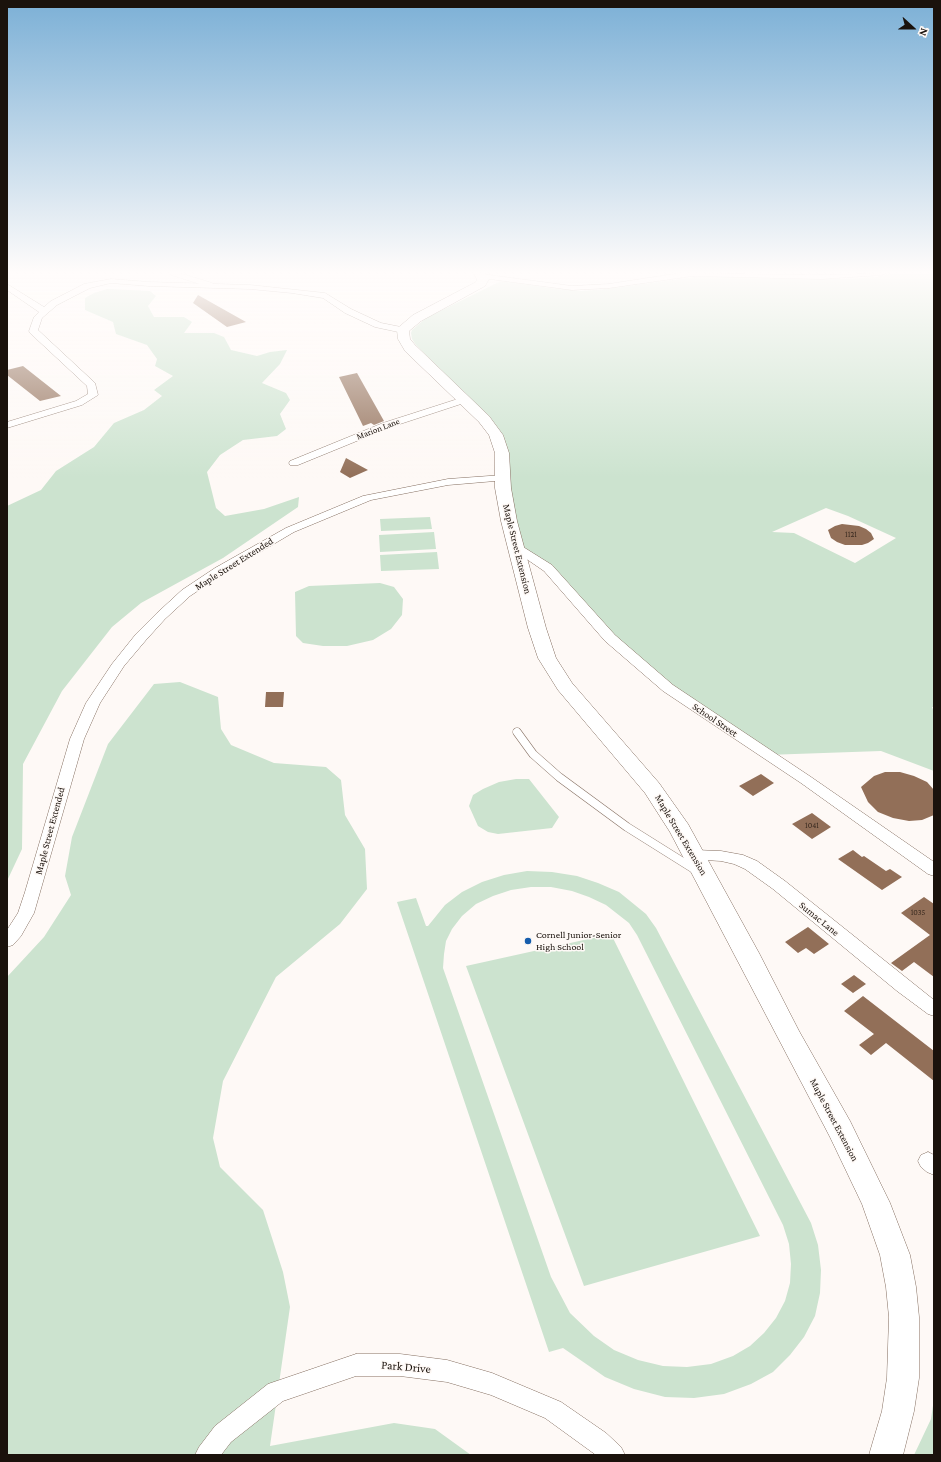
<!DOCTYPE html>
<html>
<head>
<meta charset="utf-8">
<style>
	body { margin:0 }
	#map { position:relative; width:941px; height:1462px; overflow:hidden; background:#fef9f6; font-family:"Crimson Pro",serif }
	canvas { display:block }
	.frame { position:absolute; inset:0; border:8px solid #1a120c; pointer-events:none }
	.north { position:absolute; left:893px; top:8px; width:40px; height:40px; -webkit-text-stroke:3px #fef9f6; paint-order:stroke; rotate:111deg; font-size:11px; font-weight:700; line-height:16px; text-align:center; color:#1a120c }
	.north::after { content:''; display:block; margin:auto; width:14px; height:18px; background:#1a120c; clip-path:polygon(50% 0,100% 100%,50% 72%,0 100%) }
</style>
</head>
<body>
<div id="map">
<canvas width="941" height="1462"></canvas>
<div class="frame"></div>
<div class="north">N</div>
</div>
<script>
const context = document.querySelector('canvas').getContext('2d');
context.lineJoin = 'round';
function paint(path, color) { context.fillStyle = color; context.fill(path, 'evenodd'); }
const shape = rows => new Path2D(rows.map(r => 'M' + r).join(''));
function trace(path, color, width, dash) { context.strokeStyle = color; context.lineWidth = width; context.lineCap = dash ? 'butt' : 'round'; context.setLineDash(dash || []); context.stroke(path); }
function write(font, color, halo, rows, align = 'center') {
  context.font = font + ' "Crimson Pro",serif'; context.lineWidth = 3; context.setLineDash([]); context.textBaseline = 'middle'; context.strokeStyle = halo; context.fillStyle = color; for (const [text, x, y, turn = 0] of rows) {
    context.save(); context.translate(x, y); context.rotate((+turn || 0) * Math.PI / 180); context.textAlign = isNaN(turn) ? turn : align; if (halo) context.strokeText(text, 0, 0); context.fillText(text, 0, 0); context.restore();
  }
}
paint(shape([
	[896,273,934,273,934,707,932,707,934,712,934,771,881,751,766,755,647,672,559,579,516,547,499,442,438,375,445,374,416,345,412,339,411,333,412,330,426,318,501,281,558,289,581,291,606,289,695,277,733,276,844,279,876,277],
	[826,508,848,516,896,538,855,563,794,533,772,532],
	[107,289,150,291,156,296,148,306,154,317,184,317,192,322,184,333,214,333,224,337,231,350,257,356,270,352,287,350,280,364,262,383,286,393,290,400,280,414,286,429,277,436,243,440,220,455,207,472,216,508,225,516,264,509,299,497,298,507,223,558,141,603,112,627,62,691,23,764,22,849,7,881,7,506,41,490,56,471,94,447,114,423,144,410,162,396,154,390,173,376,155,366,157,359,147,345,116,334,113,322,85,310,85,298,94,293],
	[430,517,432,529,381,531,380,519],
	[434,532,436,549,380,552,379,535],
	[437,552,439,569,381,571,380,555],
	[380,583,394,587,403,599,402,615,391,629,373,640,347,646,323,646,303,643,296,636,295,592,309,586],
	[180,682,218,697,221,729,231,745,274,763,326,767,341,780,345,815,365,849,367,889,340,924,276,977,223,1081,213,1138,220,1167,263,1210,283,1272,290,1307,270,1446,394,1423,435,1429,471,1455,7,1455,7,977,44,937,71,895,65,876,72,837,108,744,154,684],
	[516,779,529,779,559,817,552,828,498,834,488,832,478,826,469,806,473,795,483,789,499,782],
	[527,871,552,872,577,876,598,883,619,892,646,914,656,928,811,1223,818,1245,821,1270,820,1293,815,1316,804,1337,790,1355,773,1372,751,1384,724,1394,694,1398,665,1397,634,1389,605,1377,563,1348,549,1352,397,902,416,898,426,926,428,926,445,905,462,892,482,882,504,875],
	[531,887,551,887,572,891,589,897,606,905,629,923,637,935,783,1225,789,1244,791,1264,790,1283,785,1301,776,1318,764,1333,750,1346,733,1356,711,1364,687,1367,663,1366,638,1360,614,1350,594,1336,570,1313,551,1277,443,968,444,954,446,941,452,929,462,916,476,904,493,896,511,890],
	[611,934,760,1236,584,1286,466,966],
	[934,1399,934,1455,914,1455,931,1419]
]), '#cce3cf');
paint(shape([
	[198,295,246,322,227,327,193,303],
	[23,366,61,396,40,401,7,375,7,370],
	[357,373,384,421,374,425,371,423,363,426,339,377],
	[346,458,368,470,350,478,340,472],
	[842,524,859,526,866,529,871,533,874,539,868,543,862,545,845,545,837,542,831,538,828,530,835,526],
	[266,692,284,692,283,707,265,707],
	[885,772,900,772,914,776,927,782,934,790,934,815,922,820,909,821,893,818,878,812,868,802,861,787,874,776],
	[761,774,774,783,753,796,739,786],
	[812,813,831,827,812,839,792,824],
	[853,850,862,857,864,856,886,871,890,869,902,877,882,890,838,859],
	[924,897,934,904,934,977,914,962,902,971,891,963,930,935,901,913],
	[808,927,829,944,814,954,806,948,798,953,785,942],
	[854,975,866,984,853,993,841,984],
	[863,996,934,1051,934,1081,886,1043,871,1055,859,1045,874,1034,844,1011]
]), '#926f58');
const laneFar1 = shape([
	[172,273,211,285]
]);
const lane = shape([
	[517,732,533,754,559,777,627,827,694,869]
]);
const street = shape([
	[680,273,822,275,886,273,882,275,822,279,693,276,609,288,572,290,482,278,478,276,482,274,572,286,609,284,680,273],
	[111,279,149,282,250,285,325,293,351,309,381,323,406,328,407,330,403,333,375,327,345,313,323,298,292,293,250,289,149,286,111,283,90,288,57,305,42,318,38,330,95,383,98,395,82,405,7,428,7,422,76,401,88,394,87,386,30,333,29,331,34,317,39,312,7,290,7,284,44,307,51,301,84,284,111,279],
	[464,397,469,400,467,402,391,427,298,465,290,465,289,463,290,461,383,423,464,397],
	[503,475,507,476,508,478,507,480,448,485,371,500,294,532,223,574,190,596,165,619,146,640,124,666,100,703,84,739,34,913,21,936,13,945,7,947,7,930,18,913,25,892,70,739,86,703,112,664,136,634,157,613,182,590,215,568,286,528,363,496,448,479,503,475],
	[516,544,520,545,552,565,615,635,673,685,811,777,934,862,934,876,928,874,801,783,663,691,605,641,544,571,512,549,510,547,512,545,516,544],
	[694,850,721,851,743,855,757,861,785,881,934,1000,934,1016,928,1014,897,991,773,889,745,869,734,864,721,861,688,859,686,855,688,851,694,850],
	[928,1152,934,1155,934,1175,927,1172,921,1167,918,1161,921,1155,928,1152],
	[356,1354,400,1354,447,1360,492,1373,561,1402,606,1433,621,1447,625,1455,596,1455,545,1418,491,1395,447,1382,400,1376,356,1376,283,1401,231,1442,221,1455,195,1455,199,1447,215,1426,268,1384,356,1354]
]);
const secondary = shape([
	[473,273,485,273,489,279,485,286,421,321,409,331,410,339,415,345,489,416,503,435,509,453,511,488,517,521,546,628,556,658,572,683,659,783,688,824,759,953,799,1031,850,1121,890,1203,910,1255,916,1287,919,1317,919,1378,914,1411,903,1455,869,1455,882,1411,887,1378,889,1317,886,1287,880,1255,862,1204,830,1137,670,832,645,793,558,690,538,658,528,628,501,521,495,488,495,453,489,435,479,422,405,351,398,339,397,330,399,327,413,315,476,282,477,279,473,273]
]);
trace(laneFar1, '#856f61', 5);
trace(lane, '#856f61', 9);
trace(street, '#856f61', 1);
trace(secondary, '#856f61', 1);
trace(laneFar1, '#fff', 4.5);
trace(lane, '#fff', 8);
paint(street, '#fff');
paint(secondary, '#fff');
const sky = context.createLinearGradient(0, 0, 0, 478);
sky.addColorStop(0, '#7cb0d6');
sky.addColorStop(0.57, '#fffcfb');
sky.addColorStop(1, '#fffcfb00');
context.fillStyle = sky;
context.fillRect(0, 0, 941, 478);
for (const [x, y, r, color] of [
	[528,941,4,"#165dac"]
]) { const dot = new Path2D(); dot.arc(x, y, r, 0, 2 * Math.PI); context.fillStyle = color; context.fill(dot); trace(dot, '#fef9f6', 1.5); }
write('8px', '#38291f', null, [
	["1121",851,535],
	["1041",812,826],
	["1035",918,913]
]);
write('9px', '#1a120c', '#fef9f6', [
	["Marion Lane",378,429,-21]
]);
write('10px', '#1a120c', '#fef9f6', [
	["Maple Street Extension",517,549,76],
	["Maple Street Extended",234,564,-32],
	["School Street",715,720,34],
	["Maple Street Extended",50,831,-75],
	["Maple Street Extension",681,835,59],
	["Sumac Lane",819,919,39],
	["Maple Street Extension",834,1120,62]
]);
write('10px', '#1a120c', '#fef9f6', [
	["Cornell Junior-Senior",536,935],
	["High School",536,947]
], 'left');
write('12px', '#1a120c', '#fef9f6', [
	["Park Drive",406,1367,5]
]);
</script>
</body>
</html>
